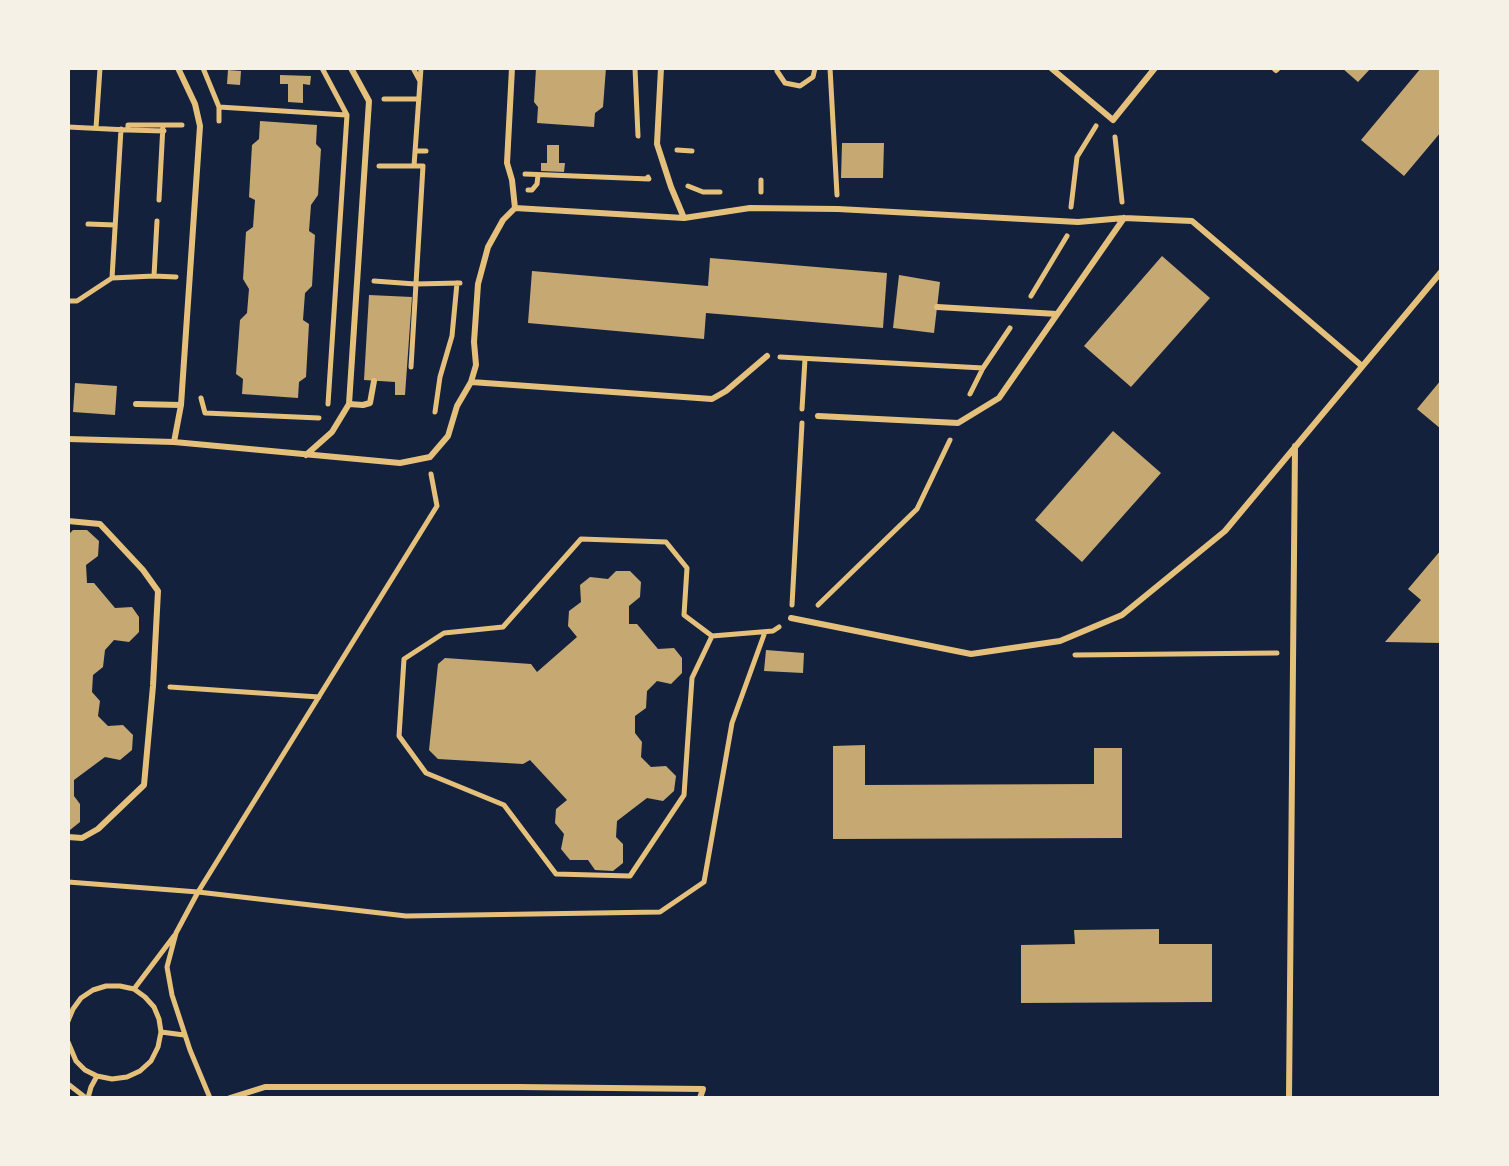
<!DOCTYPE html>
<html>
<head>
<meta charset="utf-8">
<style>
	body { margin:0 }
	#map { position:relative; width:1509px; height:1166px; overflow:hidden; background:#14213d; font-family:"DM Sans",sans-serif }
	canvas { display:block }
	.frame { position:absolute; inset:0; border:70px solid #f6f1e7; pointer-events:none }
</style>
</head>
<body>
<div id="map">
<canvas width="1509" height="1166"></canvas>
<div class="frame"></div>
</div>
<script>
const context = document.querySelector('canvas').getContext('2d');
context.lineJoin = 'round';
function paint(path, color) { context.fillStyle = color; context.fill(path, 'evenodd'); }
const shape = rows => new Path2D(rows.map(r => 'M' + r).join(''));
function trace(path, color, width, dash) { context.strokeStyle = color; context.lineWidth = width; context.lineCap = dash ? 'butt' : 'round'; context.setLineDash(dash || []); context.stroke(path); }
paint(shape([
	[536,68,606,68,603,107,595,113,594,127,537,123,538,107,534,102],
	[1342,68,1371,68,1358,82],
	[1421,68,1441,68,1441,132,1404,176,1361,140],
	[228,70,241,71,240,85,227,84],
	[280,75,311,76,310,85,303,84,303,103,288,102,288,84,280,84],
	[260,121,317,125,316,144,321,149,318,195,311,205,309,231,315,235,312,286,305,293,303,320,309,324,306,377,299,382,298,398,242,394,243,379,236,374,240,320,247,313,249,289,243,279,246,232,253,227,255,200,249,197,252,145,259,139],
	[842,143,884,143,883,178,841,178],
	[547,145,559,145,559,163,565,163,564,172,541,171,541,163,547,163],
	[1162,256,1210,298,1131,387,1084,346],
	[710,258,887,273,883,328,706,313,704,339,528,323,532,271,708,286],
	[899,275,940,282,934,333,893,328],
	[369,295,412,297,405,395,395,395,395,382,364,380],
	[1441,380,1441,429,1417,409],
	[75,383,117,386,115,415,73,412],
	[1113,431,1161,473,1082,562,1035,520],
	[73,530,87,530,99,541,98,556,86,565,87,583,94,583,115,608,132,607,139,617,139,632,129,642,114,640,105,650,103,667,93,675,92,692,100,701,98,716,108,726,123,725,133,735,132,750,120,760,105,757,74,780,74,796,80,804,80,822,70,830,68,830,68,535],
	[1441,550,1441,643,1385,642,1421,600,1408,589],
	[616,571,630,571,641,582,640,597,629,606,629,624,637,624,658,649,674,648,682,658,682,673,671,684,657,681,647,691,646,708,635,716,635,733,642,742,641,757,651,767,666,766,676,776,674,791,663,801,647,798,617,821,616,837,623,844,623,863,613,871,595,870,588,860,570,860,561,849,564,834,555,823,556,809,567,800,530,760,523,764,438,759,429,750,438,664,445,658,531,664,537,672,577,637,568,626,569,611,581,602,580,585,590,577,608,579],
	[766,650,804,653,803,673,764,671],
	[865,745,865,785,1094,784,1094,748,1122,748,1122,838,833,839,833,746],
	[1159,929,1159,944,1212,944,1212,1002,1021,1003,1021,945,1075,944,1074,930]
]), '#c6a872');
trace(shape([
	[203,68,219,107,219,121],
	[322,68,347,115,328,404],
	[413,68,420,81],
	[635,68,638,136],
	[777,68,777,71,785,83,800,86,813,77,815,68],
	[830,68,837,195],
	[384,99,419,99],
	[219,107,346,115],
	[68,127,128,130,128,125,182,125],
	[96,128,100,68],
	[128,130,164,131],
	[1115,137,1122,202],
	[677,150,692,151],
	[415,151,426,151],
	[379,166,414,166],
	[525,174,649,179,648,177],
	[761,180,761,192],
	[688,186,703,192,720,192],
	[528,190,532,190,537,184,538,175],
	[159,200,163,125],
	[1071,207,1077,157,1096,126],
	[88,224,115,225],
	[154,276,157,221],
	[112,278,121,129],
	[374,281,415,284,460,283],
	[1031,296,1067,236],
	[68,301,77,301,112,278,154,276,176,277],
	[780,357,983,368],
	[411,367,423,166,414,166,421,68],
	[970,394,983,368,1010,328],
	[201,398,205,413,319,418],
	[802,409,805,359],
	[435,412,440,377,452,336,457,283],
	[792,605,802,423],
	[818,605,917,509,950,440],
	[712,636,684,615,687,568,666,542,581,539,503,627,444,633,404,659,399,736,426,773,504,805,556,874,630,876,684,795,692,678,712,636,773,631,779,627],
	[1075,655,1277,653],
	[170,687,319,697],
	[68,882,198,892,406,916,660,912,704,882,732,723,765,632],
	[134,989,174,936],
	[68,1021,73,1009,81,998,93,990,106,986,120,986,134,989,145,997,154,1007,159,1019,161,1032,158,1047,151,1061,140,1071,127,1077,112,1079,97,1076,85,1070,76,1061,68,1042],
	[161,1032,184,1035],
	[68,1084,86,1098],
	[88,1098,91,1087,97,1076],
	[210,1098,190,1050,172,995,167,967,176,933,198,892,437,506,431,474]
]), '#e5c07b', 5);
trace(shape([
	[512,68,507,163,512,180,515,208,503,220,488,247,478,284,474,342,476,365,471,382,712,399,726,391,767,356],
	[661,68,657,144,671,187,684,218],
	[1051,68,1113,120,1155,68],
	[1274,68,1276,70,1278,68],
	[515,208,684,218,750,208,838,209,1078,222,1124,218,1192,221,1362,366],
	[937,307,1057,314],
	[136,404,181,405],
	[349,404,363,405,370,403,374,381],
	[818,416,958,423,999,398,1124,218],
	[68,439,174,442,400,463,430,457,448,436,457,406,471,382],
	[174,442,181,405,200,126,195,104,178,68],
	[306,455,332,432,349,404,369,101,351,68],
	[68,521,100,524,143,570,158,591,153,686,144,785,98,829,82,838,68,837],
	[791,618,971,654,1060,641,1122,615,1225,531,1441,272],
	[230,1098,265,1087,519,1087,703,1089,700,1098],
	[1289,1098,1295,446]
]), '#e5c07b', 6);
</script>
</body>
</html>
